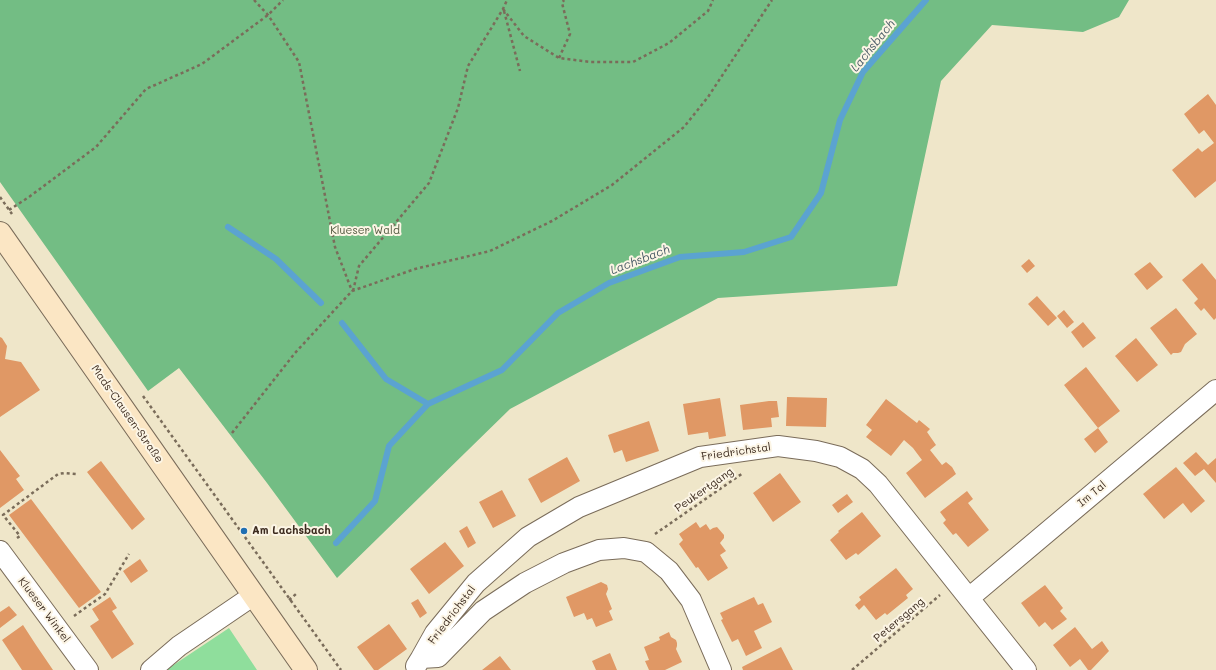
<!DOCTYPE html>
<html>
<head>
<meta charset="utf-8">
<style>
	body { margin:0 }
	canvas { display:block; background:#efe6c9 }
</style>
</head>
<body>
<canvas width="1216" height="670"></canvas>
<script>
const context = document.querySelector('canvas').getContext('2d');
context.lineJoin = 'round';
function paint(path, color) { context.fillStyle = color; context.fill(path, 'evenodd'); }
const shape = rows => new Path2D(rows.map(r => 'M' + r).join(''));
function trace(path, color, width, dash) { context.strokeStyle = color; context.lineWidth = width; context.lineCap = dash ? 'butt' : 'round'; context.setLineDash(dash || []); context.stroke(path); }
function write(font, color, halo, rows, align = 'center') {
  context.font = font + ' Mali,sans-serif'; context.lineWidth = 4; context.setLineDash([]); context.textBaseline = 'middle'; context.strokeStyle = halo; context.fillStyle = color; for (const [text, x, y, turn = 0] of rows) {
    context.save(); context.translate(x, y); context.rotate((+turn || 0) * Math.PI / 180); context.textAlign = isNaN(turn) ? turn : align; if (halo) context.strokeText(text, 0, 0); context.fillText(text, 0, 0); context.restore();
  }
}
paint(shape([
	[229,628,257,670,166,670]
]), '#8fde9c');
paint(shape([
	[0,0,1129,0,1119,17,1083,32,992,25,941,81,897,286,718,298,510,409,337,578,267,483,179,368,148,391,0,182]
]), '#73bd84');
trace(shape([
	[228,227,276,259,321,303],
	[342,323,386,379,428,404],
	[336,543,375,501,389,446,428,404,502,370,558,313,609,283,680,257,744,252,791,237,821,193,840,120,863,72,926,0]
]), '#5ba3d1', 6);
paint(shape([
	[1208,94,1216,105,1216,181,1195,198,1172,170,1198,148,1202,152,1214,143,1204,130,1199,134,1184,114],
	[1029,259,1035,266,1027,273,1021,266],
	[1150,262,1163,277,1147,290,1134,274],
	[1202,263,1216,280,1216,318,1214,320,1204,308,1201,311,1194,303,1198,299,1182,280],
	[1037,296,1057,318,1048,326,1028,304],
	[1176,308,1197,334,1185,344,1181,352,1178,353,1173,353,1171,355,1150,328],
	[1064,310,1074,322,1067,328,1057,316],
	[1083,322,1096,338,1083,348,1071,332],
	[0,337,2,338,7,346,5,359,21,362,40,390,0,417],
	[1136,338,1158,365,1137,382,1115,356],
	[1086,367,1120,411,1098,428,1064,385],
	[787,397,827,398,826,427,786,426],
	[720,398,726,436,709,439,708,432,688,435,683,404],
	[886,399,917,423,919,420,930,429,927,432,936,445,930,450,942,465,946,462,952,467,956,474,925,498,906,473,922,460,913,448,904,440,891,456,866,437,872,430,866,425],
	[769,401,777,401,779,417,771,418,772,427,743,430,740,405],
	[649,421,659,451,626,462,622,450,614,453,608,435],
	[1098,428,1108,442,1095,453,1084,439],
	[0,450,20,476,16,479,24,490,0,508],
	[1196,452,1208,465,1216,458,1216,483,1204,469,1195,476,1183,463],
	[567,457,580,481,541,503,528,479],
	[101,461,145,519,132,530,87,472],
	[1176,467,1205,501,1191,513,1183,503,1164,519,1143,494],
	[780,473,801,502,773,522,753,493],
	[502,490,516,516,493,528,479,502],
	[967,491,973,499,968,503,989,530,968,547,956,533,953,535,943,523,946,520,940,512],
	[847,494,853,502,838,513,832,505],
	[31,499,101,592,79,608,9,515],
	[862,512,881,536,858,555,856,553,846,560,830,540,839,532,838,531],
	[696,522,700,528,706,524,710,530,713,528,717,527,724,535,724,538,720,543,726,551,720,555,728,568,708,581,698,567,696,568,679,544,683,540,679,534],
	[467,526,476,543,468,548,459,531],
	[445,542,464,566,429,594,410,569],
	[140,559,148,571,131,583,123,571],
	[896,568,913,589,906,595,908,598,887,615,885,613,876,620,864,605,859,610,855,605,861,600,859,597],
	[601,582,607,585,608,589,606,594,612,609,609,611,613,620,596,627,592,618,587,620,584,613,574,617,566,597],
	[1045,585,1063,608,1060,611,1067,619,1052,630,1045,622,1039,627,1021,603],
	[110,597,117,608,112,611,134,644,112,659,90,626,99,620,92,609],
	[754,597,758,605,763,603,772,622,754,631,762,648,746,656,738,639,732,642,721,620,723,619,720,613],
	[418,599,427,613,420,618,411,603],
	[9,606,17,615,0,628,0,612],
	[389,624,407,649,378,670,374,670,357,647],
	[23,625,36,645,53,670,22,670,2,640],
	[1075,627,1092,649,1102,641,1109,651,1091,670,1088,670,1080,659,1070,667,1053,645],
	[669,632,671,637,676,640,677,643,677,646,676,649,682,662,665,670,649,670,645,661,649,660,644,647,660,640,659,637],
	[781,647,793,670,743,670,742,667],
	[610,653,617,670,596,670,592,661],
	[500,656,511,670,482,670]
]), '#e09865');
const minor = shape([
	[0,551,88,670],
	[969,598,1216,390],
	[421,658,435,633,476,583,528,537,579,507,700,457,778,446,816,451,840,457,862,469,878,484,1026,670],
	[416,666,421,658,438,657,483,611,525,583,564,563,599,550,624,548,646,552,669,571,691,600,721,670],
	[151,670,179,646,254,595]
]);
const secondary = shape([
	[0,233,306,670]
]);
trace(minor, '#7a6c5a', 22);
trace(secondary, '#7a6c5a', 24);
trace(shape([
	[254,0,268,15,299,62,335,247,352,291],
	[503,9,524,36,559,58,591,62,633,62,669,43,708,11,713,0],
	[504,11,520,71],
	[559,58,570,34,562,3,564,0],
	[0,197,12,214],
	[9,210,29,197,96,147,146,89,202,64,268,15,283,0],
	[353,291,359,266,429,183,458,108,468,66,503,9,507,0],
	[143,396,341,670],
	[232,433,295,353,352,291,415,269,490,251,552,221,612,185,684,127,708,97,772,0],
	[655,534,743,473],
	[17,538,20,536,3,515,58,474,65,473,76,474],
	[289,600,296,594],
	[74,616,105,594,129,554],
	[852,670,940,595]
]), '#7a6c5a', 2.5, [3, 3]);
trace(minor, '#fff', 20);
trace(secondary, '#fbe6c4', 22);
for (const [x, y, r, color] of [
	[244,531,4,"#1f6fb2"]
]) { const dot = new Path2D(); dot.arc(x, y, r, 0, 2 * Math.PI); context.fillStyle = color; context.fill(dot); trace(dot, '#fcf5e5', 1.5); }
write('11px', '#50573e', '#fcf5e5', [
	["Klueser Wald",365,231]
]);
write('11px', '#3b2a1e', '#fcf5e5', [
	["Mads-Clausen-Straße",127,414,55],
	["Friedrichstal",736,452,-8],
	["Peukertgang",704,490,-35],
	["Im Tal",1092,494,-40],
	["Klueser Winkel",44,610,53],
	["Friedrichstal",452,615,-53],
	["Petersgang",899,620,-40]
]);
write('bold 11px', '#3b2a1e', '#fcf5e5', [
	["Am Lachsbach",252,531]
], 'left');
write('italic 12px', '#485a66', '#fcf5e5', [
	["Lachsbach",873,46,-51],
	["Lachsbach",640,260,-21]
]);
</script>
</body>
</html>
